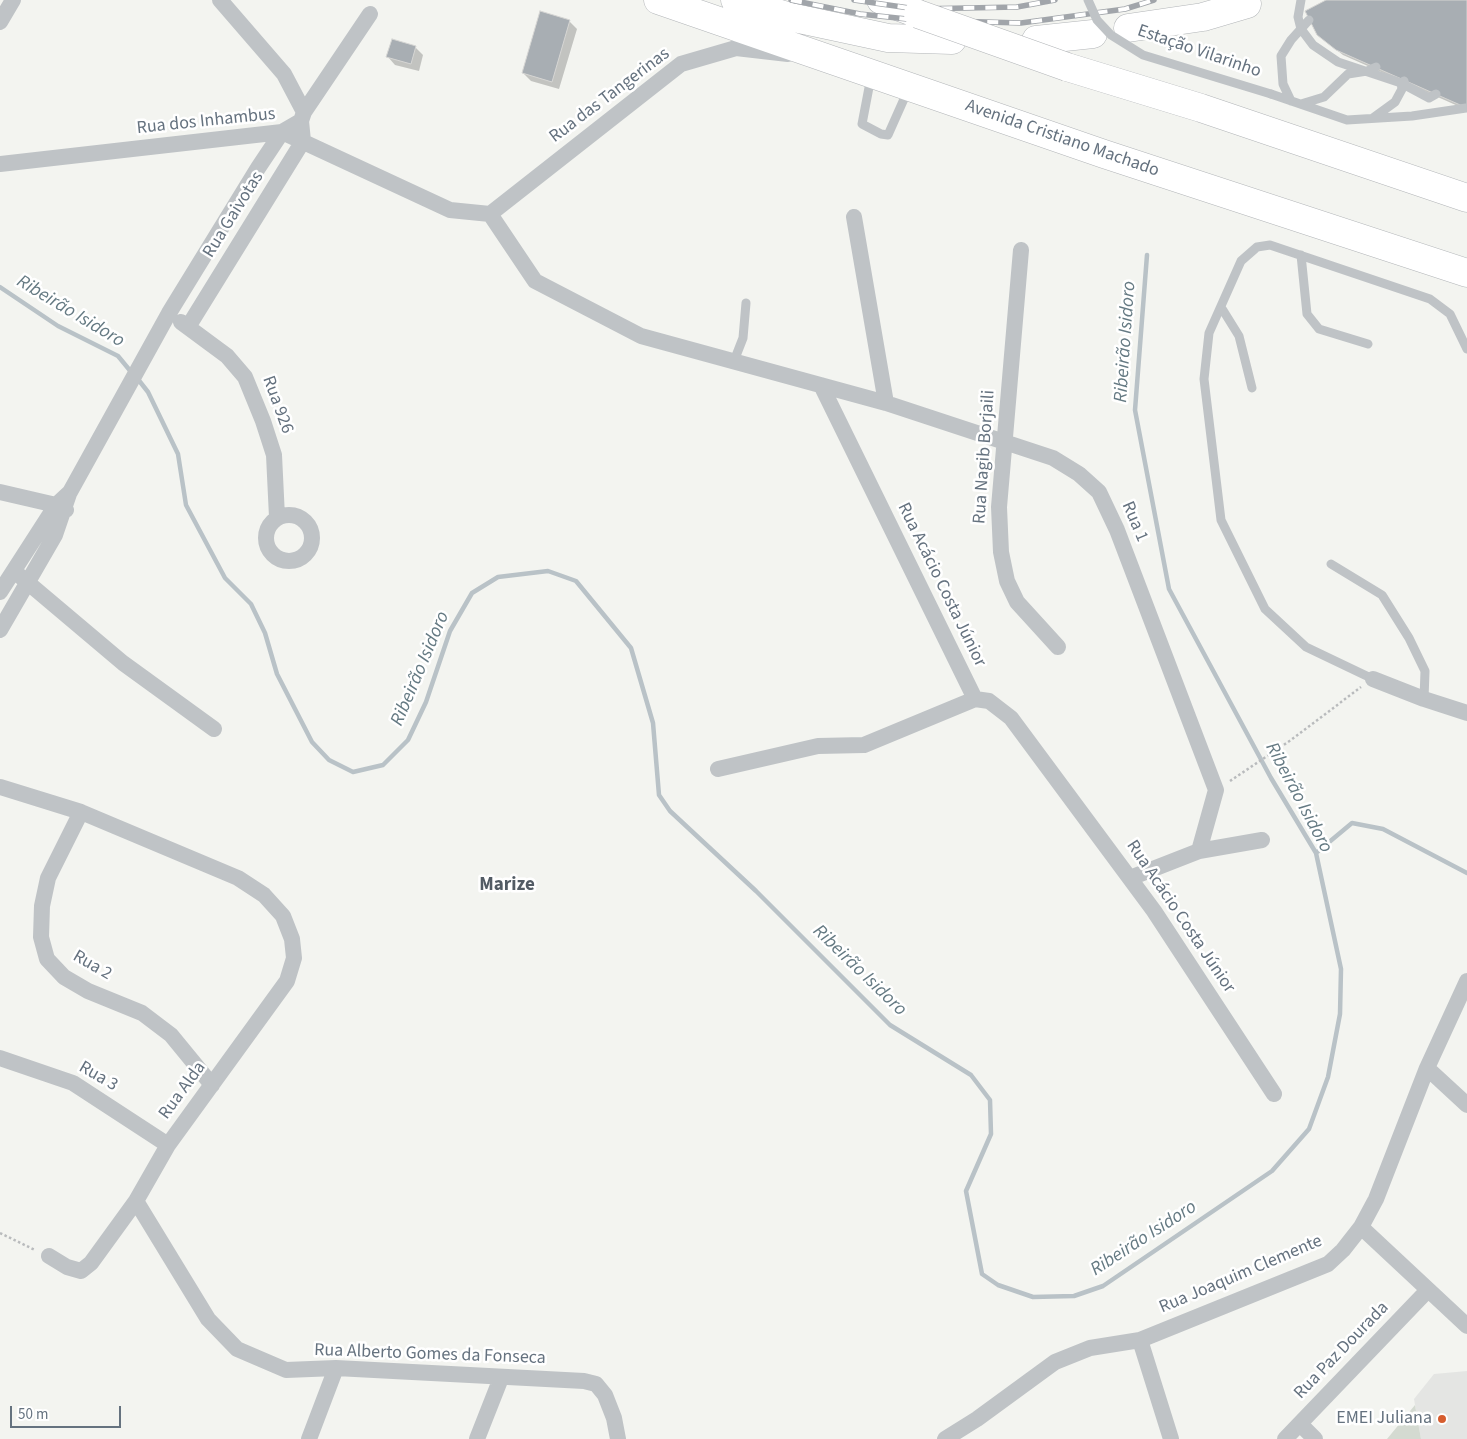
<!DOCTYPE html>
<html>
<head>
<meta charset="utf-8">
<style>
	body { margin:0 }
	#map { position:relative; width:1467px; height:1439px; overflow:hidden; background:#f3f4f0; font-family:"Source Sans 3",sans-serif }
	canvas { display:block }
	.scale { position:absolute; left:10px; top:1406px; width:111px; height:22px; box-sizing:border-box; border:2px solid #65727f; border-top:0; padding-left:6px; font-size:15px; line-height:18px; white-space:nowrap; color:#65727f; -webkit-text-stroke:4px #fff; paint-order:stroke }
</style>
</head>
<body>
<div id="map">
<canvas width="1467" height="1439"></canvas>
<div class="scale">50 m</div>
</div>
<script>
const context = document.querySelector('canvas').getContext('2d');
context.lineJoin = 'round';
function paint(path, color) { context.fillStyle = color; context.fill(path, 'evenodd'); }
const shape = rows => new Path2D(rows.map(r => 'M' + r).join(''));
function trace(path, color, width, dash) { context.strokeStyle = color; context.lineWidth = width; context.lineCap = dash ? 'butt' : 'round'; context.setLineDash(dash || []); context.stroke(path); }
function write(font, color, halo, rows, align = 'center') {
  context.font = font + ' "Source Sans 3",sans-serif'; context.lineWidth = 5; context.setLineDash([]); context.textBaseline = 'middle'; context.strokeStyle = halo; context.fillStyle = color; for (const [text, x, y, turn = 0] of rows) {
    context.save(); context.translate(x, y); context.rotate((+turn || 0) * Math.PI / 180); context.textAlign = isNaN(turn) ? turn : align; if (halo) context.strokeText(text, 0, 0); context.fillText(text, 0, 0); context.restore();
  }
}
paint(shape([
	[1467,1371,1467,1439,1421,1439,1414,1399,1434,1374]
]), '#e4e5e3');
paint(shape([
	[1415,1405,1421,1439,1387,1439]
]), '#d4dad1');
paint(shape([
	[1328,0,1467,0,1467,110,1343,55,1324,40,1318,35],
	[569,21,577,29,559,89,531,81,523,73],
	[415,47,423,55,419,71,395,65,388,57]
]), '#0003');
trace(shape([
	[0,287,58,326,118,356,132,373],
	[137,378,148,392,178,454,186,505,225,578,251,604,265,633,277,674,312,742,329,760,353,772,383,765,408,740,426,702,450,631,472,593,498,577,548,571,576,581,631,648,653,723,659,795,670,811,756,891,890,1025,971,1075,990,1100,991,1134,966,1191,982,1274,998,1285,1033,1297,1074,1296,1103,1286,1272,1171,1309,1129,1328,1077,1340,1014,1341,969,1316,853,1271,778,1169,589,1135,410,1147,255],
	[1316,853,1352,823,1383,829,1467,873]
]), '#b9c2c7', 4.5);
const building = shape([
	[1326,0,1467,0,1467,108,1336,50,1317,35,1305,11,1326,0],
	[540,11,570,20,552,82,522,73,540,11],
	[392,39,416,46,411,64,386,57,392,39]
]);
paint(building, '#a8aeb3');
trace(building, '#d5d5d3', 1);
const highway = shape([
	[658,0,1104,154,1467,273],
	[735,0,790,17,888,38,952,40],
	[881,0,918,14],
	[1128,28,1203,17,1247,4],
	[1036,40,1093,34],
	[1067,67,1201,108,1467,198]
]);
trace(highway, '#b2b5b8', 29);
trace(shape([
	[1230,781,1291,740,1361,687],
	[0,1233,35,1250]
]), '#b9bbbd', 2.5, [2.5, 2.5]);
trace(shape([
	[1301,0,1298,17,1301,29,1313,45,1338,62,1401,83,1429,98,1436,94],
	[871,77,862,124,881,134,888,135,908,90],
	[1271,94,1347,120,1412,116,1466,108],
	[1291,101,1283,84,1281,56,1291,40,1309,20],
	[1301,104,1324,97,1348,74,1367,71,1376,67],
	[1373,118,1395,102,1402,89,1401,83,1404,81],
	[1301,255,1307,314,1319,329,1368,344],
	[1221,307,1239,336,1252,388],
	[734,361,743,338,746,303],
	[1331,564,1382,595,1409,638,1425,671,1424,699],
	[1373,679,1306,647,1265,609,1221,520,1204,379,1209,333,1241,261,1257,247,1270,245,1430,299,1450,314,1467,349]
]), '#bfc3c6', 9);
trace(shape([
	[220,0,284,74,304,112],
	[0,22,13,0],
	[0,164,282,132,450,210,490,214],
	[490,214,535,281,641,336,886,403,1053,458,1079,474,1099,492,1117,530,1216,790,1199,851],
	[490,214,681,64,736,48,788,54],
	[854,217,886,403],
	[1021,250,999,507,1001,552,1007,581,1017,602,1058,647],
	[181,322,227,356,245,377,263,421,274,455,277,517],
	[188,327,303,141,301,121,304,112,370,14],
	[821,385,975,699,989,701,1011,718,1154,911,1274,1094],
	[0,492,56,505,66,510],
	'266 538a23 23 0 1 1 46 0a23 23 0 1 1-46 0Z',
	[14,571,123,663,214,729],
	[0,592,56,505,70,492,169,313,258,168,282,132,301,121],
	[0,630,55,535,69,494],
	[1373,679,1424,699,1467,713],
	[718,769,818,746,864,745,975,699],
	[0,787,81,812,238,878,264,895,283,916,292,939,294,958,287,981,168,1145,136,1201,91,1263,81,1271,67,1267,49,1256],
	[81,812,48,878,42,906,41,937,47,959,64,977,88,991,142,1013,171,1035,212,1085],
	[1130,878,1199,851,1262,840],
	[0,1058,73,1083,168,1145],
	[1427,1068,1467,1105],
	[136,1201,208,1319,237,1349,286,1370,336,1368,584,1381,596,1384,605,1395,614,1418,618,1439],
	[1361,1227,1467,1326],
	[1140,1340,1171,1439],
	[1300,1424,1315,1439],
	[309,1439,336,1368],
	[477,1439,501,1378],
	[945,1439,977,1419,1055,1362,1090,1348,1140,1340,1328,1264,1343,1250,1361,1227,1376,1199,1427,1068,1467,981],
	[1285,1439,1427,1291]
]), '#bfc3c6', 16);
trace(highway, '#fff', 28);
const rail = shape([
	[791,0,860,14,916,20,1021,23,1125,9,1154,0],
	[854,0,916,9,1017,7,1055,0]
]);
trace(rail, '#a1a5aa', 5.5);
trace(rail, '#fff', 4, [11]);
const highwayBridge = shape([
	[918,14,1067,67]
]);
trace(highwayBridge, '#b2b5b8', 29, []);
trace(shape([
	[1088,0,1097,20,1111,35,1143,55,1271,94]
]), '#bfc3c6', 9);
trace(highwayBridge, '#fff', 28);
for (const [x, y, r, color] of [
	[1442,1419,5,"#d65d2e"]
]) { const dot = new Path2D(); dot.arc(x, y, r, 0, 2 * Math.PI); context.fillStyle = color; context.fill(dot); trace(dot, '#fff', 2); }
write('18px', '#65727f', '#fff', [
	["Estação Vilarinho",1199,52,19],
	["Rua das Tangerinas",610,96,-37],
	["Rua dos Inhambus",206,122,-6],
	["Avenida Cristiano Machado",1062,139,19],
	["Rua Gaivotas",234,215,-58],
	["Rua 926",277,405,70],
	["Rua Nagib Borjaili",985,457,-86],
	["Rua 1",1134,522,67],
	["Rua Acácio Costa Júnior",941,585,64],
	["Rua Acácio Costa Júnior",1180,917,56],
	["Rua 2",92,966,30],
	["Rua 3",98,1077,30],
	["Rua Alda",183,1091,-54],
	["Rua Joaquim Clemente",1241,1275,-23],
	["Rua Paz Dourada",1342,1351,-46],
	["Rua Alberto Gomes da Fonseca",430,1355,2]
]);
write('18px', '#65727f', '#fff', [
	["EMEI Juliana",1432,1419]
], 'right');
write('italic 19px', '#657a83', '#fff', [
	["Ribeirão Isidoro",70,312,31],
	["Ribeirão Isidoro",1126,342,-86],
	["Ribeirão Isidoro",421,669,-67],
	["Ribeirão Isidoro",1298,798,62],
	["Ribeirão Isidoro",859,971,44],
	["Ribeirão Isidoro",1144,1239,-33]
]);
write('bold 19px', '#525b64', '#fff', [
	["Marize",507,886]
]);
</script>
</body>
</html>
